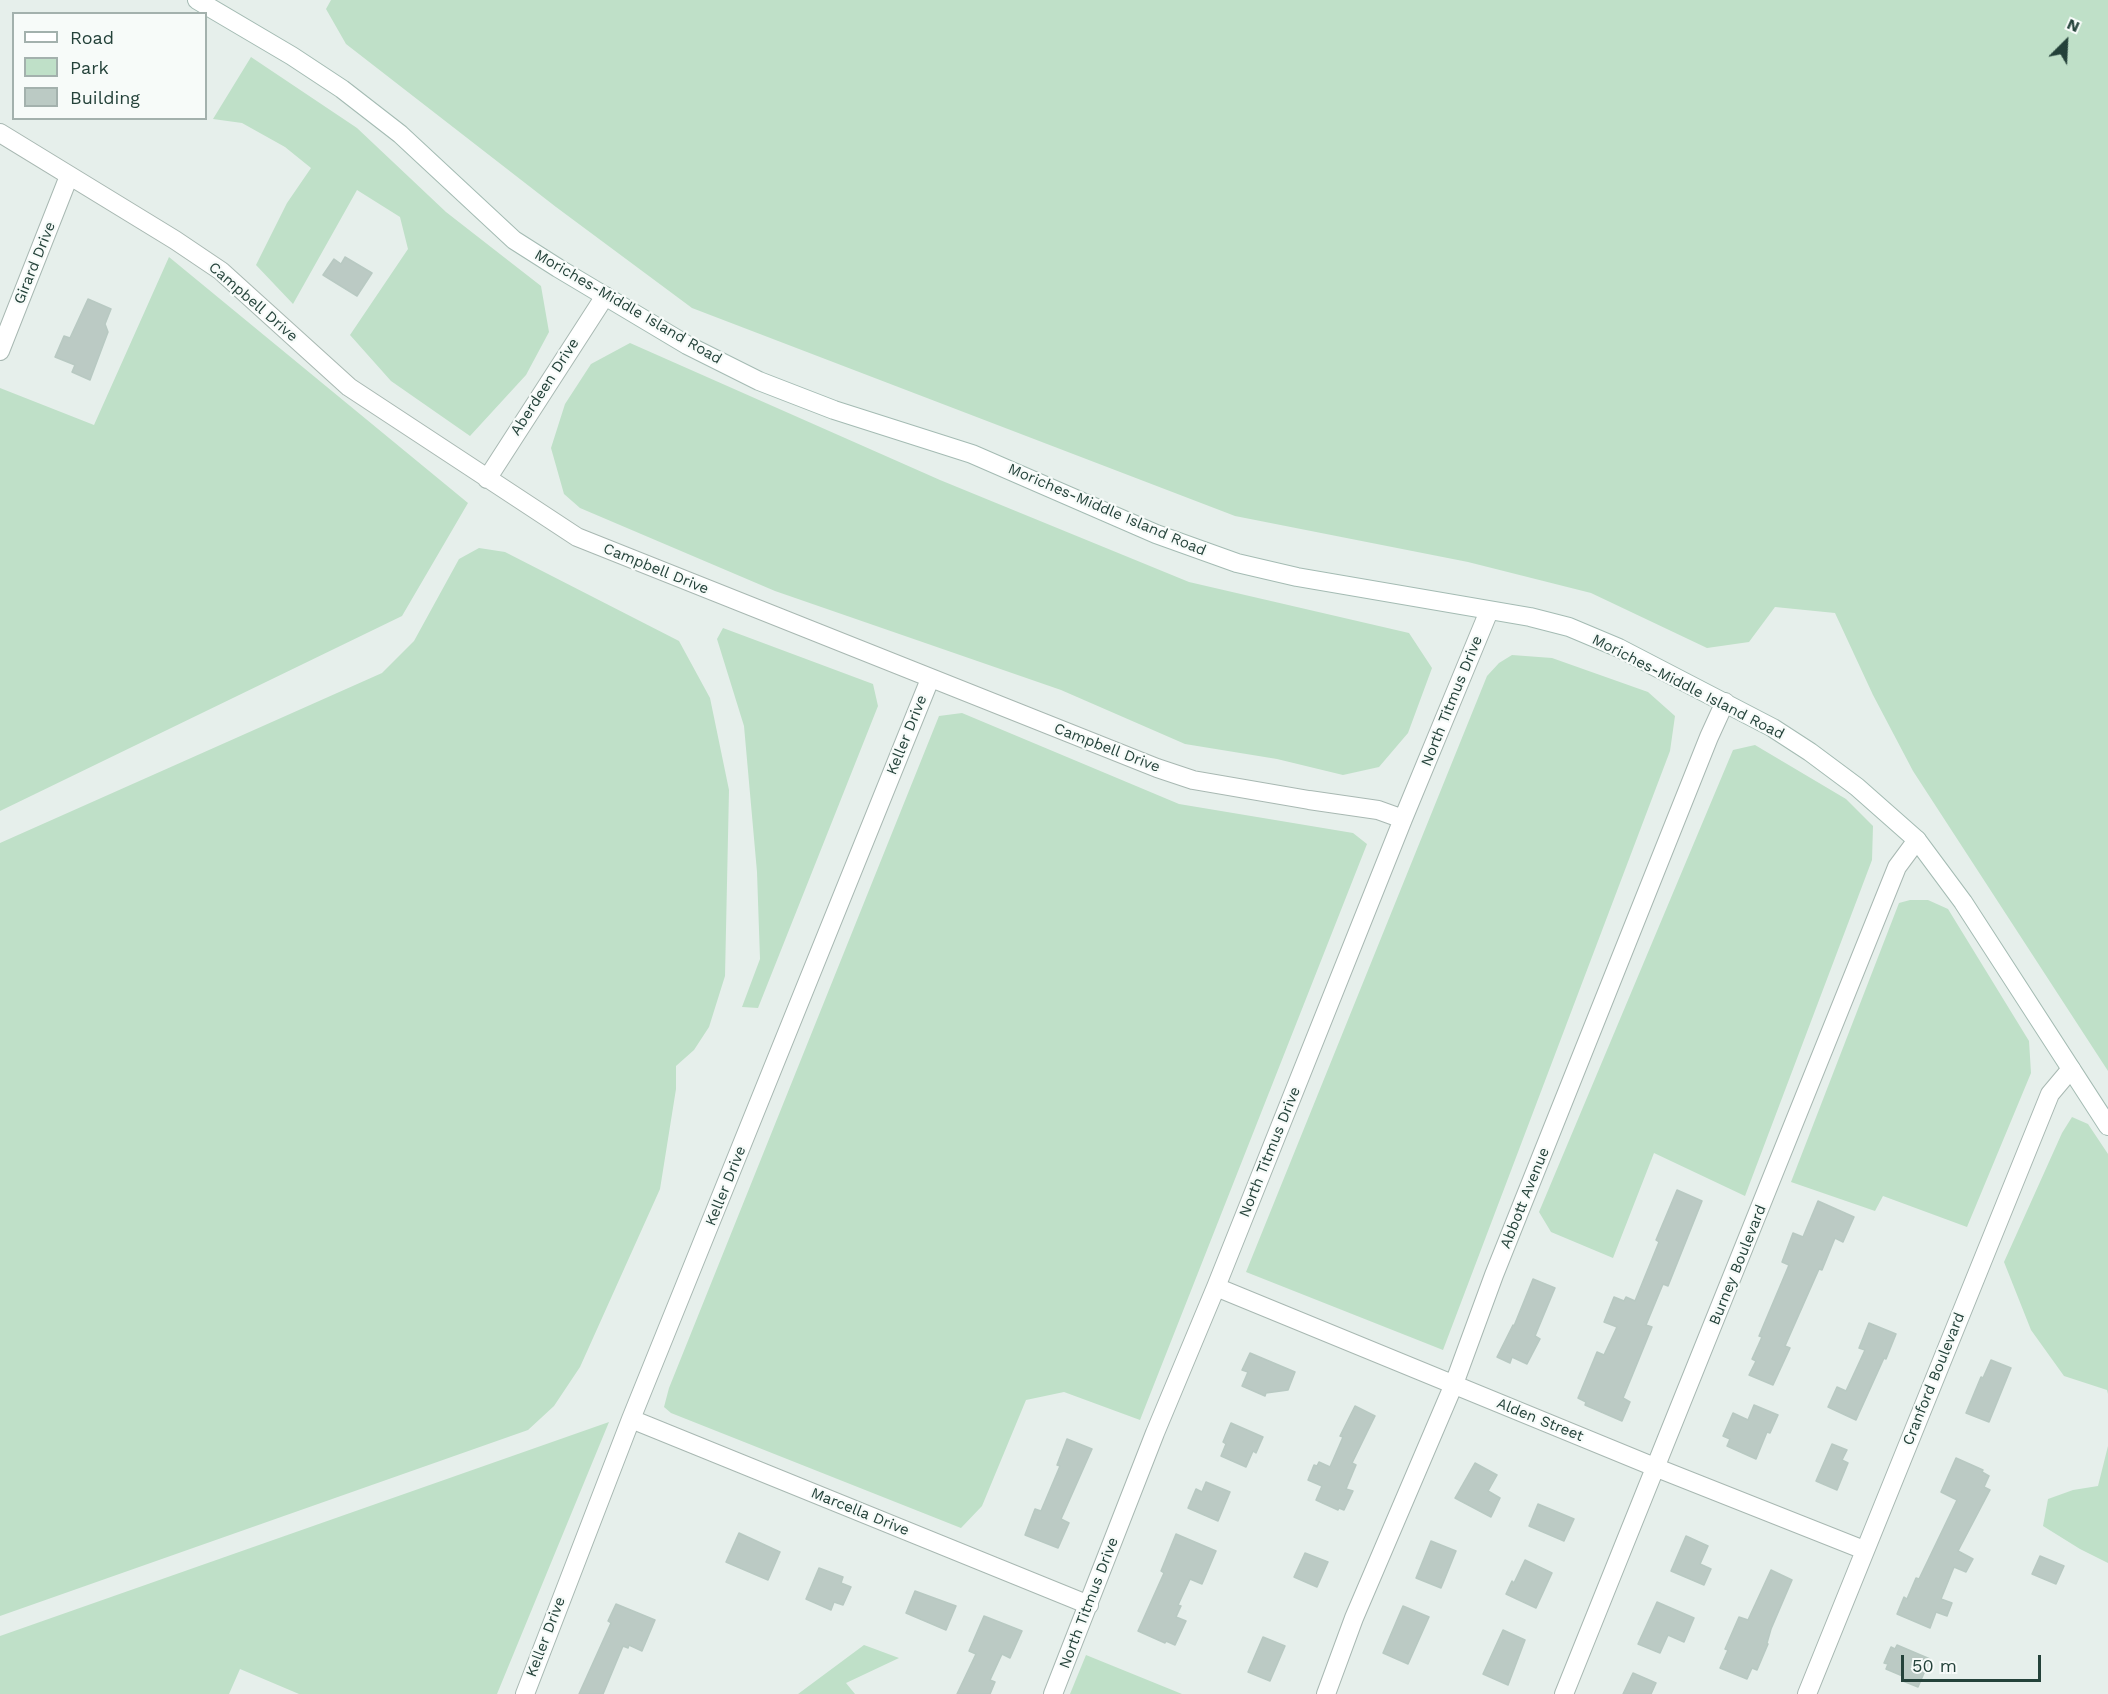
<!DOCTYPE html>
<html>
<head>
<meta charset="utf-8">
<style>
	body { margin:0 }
	#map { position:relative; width:2108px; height:1694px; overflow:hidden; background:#e6efeb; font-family:"Work Sans",sans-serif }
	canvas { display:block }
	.legend { position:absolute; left:12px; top:12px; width:195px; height:108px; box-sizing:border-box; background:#f7fbf9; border:2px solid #a3b1ad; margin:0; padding:8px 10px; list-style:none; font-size:18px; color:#24423a }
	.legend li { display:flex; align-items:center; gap:12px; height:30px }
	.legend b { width:30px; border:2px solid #a3b1ad }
	.north { position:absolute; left:2036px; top:12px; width:60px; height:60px; -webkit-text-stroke:4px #f7fbf9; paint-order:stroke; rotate:24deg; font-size:16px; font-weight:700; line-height:24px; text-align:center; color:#24423a }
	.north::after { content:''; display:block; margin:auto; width:21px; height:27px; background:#24423a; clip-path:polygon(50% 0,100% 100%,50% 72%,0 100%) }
	.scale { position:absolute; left:1901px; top:1655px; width:140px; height:27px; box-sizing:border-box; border:3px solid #24423a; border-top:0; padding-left:8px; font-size:18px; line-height:21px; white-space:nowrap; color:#24423a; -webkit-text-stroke:4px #f7fbf9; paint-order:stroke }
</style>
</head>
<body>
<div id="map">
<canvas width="2108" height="1694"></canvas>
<ul class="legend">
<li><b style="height:8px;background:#fff"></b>Road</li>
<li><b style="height:16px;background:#bfe0c8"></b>Park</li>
<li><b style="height:16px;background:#bbcac4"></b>Building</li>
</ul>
<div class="north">N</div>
<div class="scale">50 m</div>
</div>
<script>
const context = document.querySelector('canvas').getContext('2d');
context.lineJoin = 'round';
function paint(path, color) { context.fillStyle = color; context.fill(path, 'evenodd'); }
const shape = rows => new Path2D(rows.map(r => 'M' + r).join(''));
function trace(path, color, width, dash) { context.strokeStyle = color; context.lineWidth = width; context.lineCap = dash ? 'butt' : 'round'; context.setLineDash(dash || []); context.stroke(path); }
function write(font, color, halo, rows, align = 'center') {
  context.font = font + ' "Work Sans",sans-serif'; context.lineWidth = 4.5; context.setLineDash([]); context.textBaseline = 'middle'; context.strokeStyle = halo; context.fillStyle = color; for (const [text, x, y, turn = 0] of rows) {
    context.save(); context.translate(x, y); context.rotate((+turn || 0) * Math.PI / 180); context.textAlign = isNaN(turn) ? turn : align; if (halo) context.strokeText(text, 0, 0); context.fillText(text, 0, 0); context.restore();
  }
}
paint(shape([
	[331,0,2108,0,2108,1071,1913,771,1873,695,1835,613,1775,607,1749,642,1707,648,1591,593,1468,562,1235,516,692,308,556,207,346,44,326,9],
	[251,57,357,128,446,212,541,286,549,332,526,375,470,436,391,381,350,335,408,249,400,217,357,190,293,304,256,265,287,203,311,168,285,147,242,123,213,119],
	[169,257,468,503,402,616,0,811,0,388,94,425],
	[630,343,940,480,1189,582,1409,633,1432,668,1408,733,1379,767,1343,775,1277,759,1185,744,1061,690,775,591,580,508,564,494,551,448,565,404,591,364],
	[479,548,505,552,679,641,710,698,729,790,725,976,709,1027,694,1050,676,1066,676,1089,660,1189,580,1367,554,1406,528,1430,0,1616,0,843,382,673,414,641,459,559],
	[723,628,873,684,878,706,758,1008,742,1007,760,959,757,872,744,726,717,639],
	[1512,655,1552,658,1648,692,1675,716,1670,751,1443,1350,1246,1272,1487,676,1499,663],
	[962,713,1179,804,1353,833,1367,844,1140,1420,1064,1392,1026,1400,982,1506,961,1528,671,1413,664,1407,669,1388,939,716],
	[1755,745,1846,799,1873,826,1872,860,1745,1196,1654,1153,1613,1258,1551,1232,1539,1212,1733,750],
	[1910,900,1928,900,1948,909,2029,1041,2031,1073,1967,1227,1883,1196,1875,1211,1791,1182,1899,903],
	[2072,1117,2088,1124,2108,1154,2108,1394,2107,1390,2064,1376,2031,1330,2004,1262,2062,1133],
	[609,1422,497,1694,299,1694,240,1669,229,1694,0,1694,0,1636],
	[2108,1446,2108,1563,2080,1549,2043,1526,2048,1499,2073,1490,2098,1486],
	[864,1645,899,1658,846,1683,855,1694,798,1694],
	[1086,1655,1182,1694,1070,1694]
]), '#bfe0c8');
const building = shape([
	[345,257,372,273,357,296,323,275,334,259,341,264,345,257],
	[88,299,111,309,105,324,108,332,90,380,72,372,75,365,55,357,64,336,70,338,88,299],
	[1677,1190,1702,1201,1668,1286,1663,1284,1646,1325,1652,1327,1623,1398,1630,1402,1622,1421,1585,1405,1586,1402,1578,1398,1597,1352,1604,1355,1617,1327,1604,1322,1614,1297,1624,1301,1626,1297,1635,1301,1659,1242,1656,1240,1677,1190],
	[1818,1201,1854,1217,1843,1242,1835,1238,1822,1270,1819,1269,1785,1346,1790,1348,1773,1385,1749,1375,1756,1361,1752,1359,1762,1337,1759,1336,1789,1265,1782,1262,1793,1233,1803,1237,1818,1201],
	[1533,1279,1555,1288,1535,1336,1540,1339,1527,1364,1512,1357,1510,1363,1497,1357,1513,1325,1514,1326,1533,1279],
	[1869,1323,1896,1334,1886,1359,1884,1358,1856,1420,1828,1407,1837,1387,1846,1391,1865,1350,1859,1348,1869,1323],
	[1250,1353,1295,1372,1288,1390,1266,1393,1265,1396,1242,1386,1248,1372,1242,1370,1250,1353],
	[1991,1360,2011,1368,1989,1422,1966,1413,1981,1377,1983,1378,1991,1360],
	[1754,1405,1778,1415,1770,1433,1767,1432,1756,1459,1727,1446,1730,1439,1723,1436,1733,1413,1748,1420,1754,1405],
	[1355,1406,1375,1416,1352,1463,1356,1465,1346,1489,1353,1491,1344,1510,1339,1508,1338,1510,1316,1500,1322,1486,1308,1480,1314,1465,1317,1466,1319,1462,1330,1467,1343,1437,1340,1436,1355,1406],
	[1231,1423,1263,1437,1256,1453,1253,1451,1246,1467,1221,1456,1226,1444,1223,1442,1231,1423],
	[1067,1439,1092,1449,1061,1519,1069,1523,1058,1548,1025,1535,1035,1509,1041,1511,1060,1466,1057,1465,1067,1439],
	[1832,1444,1847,1450,1842,1460,1848,1463,1837,1490,1816,1481,1832,1444],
	[1956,1458,1983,1470,1982,1472,1989,1476,1984,1487,1990,1490,1958,1551,1973,1559,1966,1572,1954,1567,1941,1599,1952,1603,1947,1616,1936,1612,1930,1628,1897,1614,1904,1597,1907,1599,1916,1578,1919,1579,1957,1500,1941,1492,1956,1458],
	[1475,1463,1497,1475,1488,1491,1500,1498,1491,1517,1455,1498,1475,1463],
	[1206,1482,1230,1492,1218,1521,1188,1508,1196,1489,1202,1492,1206,1482],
	[1538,1504,1574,1519,1564,1541,1529,1526,1538,1504],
	[739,1533,780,1552,768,1580,726,1562,739,1533],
	[1176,1534,1216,1551,1202,1584,1190,1579,1178,1605,1181,1606,1176,1617,1186,1621,1175,1645,1166,1641,1165,1643,1138,1631,1164,1573,1161,1571,1176,1534],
	[1686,1536,1708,1546,1700,1564,1711,1569,1704,1585,1671,1571,1686,1536],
	[1431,1541,1456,1551,1441,1588,1416,1578,1431,1541],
	[1305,1553,1328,1562,1317,1587,1294,1577,1305,1553],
	[2040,1556,2064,1566,2056,1584,2032,1574,2040,1556],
	[1525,1560,1552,1573,1536,1608,1506,1594,1512,1581,1514,1583,1525,1560],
	[819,1568,843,1577,841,1583,851,1587,843,1605,834,1602,831,1610,806,1599,819,1568],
	[1771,1570,1792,1580,1771,1629,1767,1643,1768,1644,1757,1670,1752,1668,1747,1679,1720,1668,1728,1650,1725,1649,1739,1617,1748,1620,1771,1570],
	[915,1591,956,1606,946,1630,906,1613,915,1591],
	[1657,1602,1694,1618,1684,1642,1668,1635,1660,1653,1638,1644,1657,1602],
	[616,1604,655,1620,642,1651,629,1645,628,1648,623,1646,603,1694,579,1694,611,1623,608,1621,616,1604],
	[1403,1606,1429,1617,1408,1664,1383,1653,1403,1606],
	[984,1616,1022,1631,1010,1658,1002,1654,990,1680,995,1682,990,1694,957,1694,976,1654,969,1651,984,1616],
	[1503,1630,1525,1640,1508,1685,1483,1674,1503,1630],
	[1263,1637,1285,1646,1270,1681,1248,1672,1263,1637],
	[1897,1645,1930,1659,1918,1687,1903,1681,1905,1677,1886,1669,1888,1664,1884,1663,1891,1647,1895,1649,1897,1645],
	[1633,1673,1656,1683,1651,1694,1623,1694,1633,1673]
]);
paint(building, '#bbcac4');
trace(building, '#b8c9c2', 1.5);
const street = shape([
	[0,133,175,240,221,271,349,387,577,537,1157,768,1193,780,1309,800,1378,810,1403,819],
	[0,351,69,176],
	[487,479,605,296],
	[1216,1287,1657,1468,1864,1550],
	[631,1419,1089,1605],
	[525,1694,631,1419,930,679],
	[1053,1694,1155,1433,1216,1287,1403,819,1489,611],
	[1326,1694,1354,1618,1454,1384,1494,1275,1709,737,1725,702],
	[1564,1694,1897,867,1917,840],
	[1807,1694,2050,1094,2071,1069]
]);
const secondary = shape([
	[197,0,292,56,342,89,400,134,514,240,558,268,687,345,759,381,834,410,972,454,1156,534,1237,563,1297,577,1530,617,1569,627,1619,648,1773,728,1810,752,1857,787,1917,840,1963,902,2108,1126]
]);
trace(street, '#a8b8b2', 20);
trace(secondary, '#a4bbb3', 20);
trace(street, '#fff', 18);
trace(secondary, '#fff', 18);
write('15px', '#24423a', '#f7fbf9', [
	["Girard Drive",35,263,-68],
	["Campbell Drive",253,302,41],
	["Moriches-Middle Island Road",628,307,30],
	["Aberdeen Drive",545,387,-57],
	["Moriches-Middle Island Road",1107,510,23],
	["Campbell Drive",656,569,22],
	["Moriches-Middle Island Road",1688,687,27],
	["North Titmus Drive",1452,701,-68],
	["Keller Drive",907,735,-68],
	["Campbell Drive",1107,748,21],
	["North Titmus Drive",1270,1152,-68],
	["Keller Drive",726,1186,-68],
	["Abbott Avenue",1525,1198,-68],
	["Burney Boulevard",1738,1265,-68],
	["Cranford Boulevard",1934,1379,-68],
	["Alden Street",1540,1420,22],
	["Marcella Drive",860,1512,22],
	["North Titmus Drive",1089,1603,-69],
	["Keller Drive",546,1637,-69]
]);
</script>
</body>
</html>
